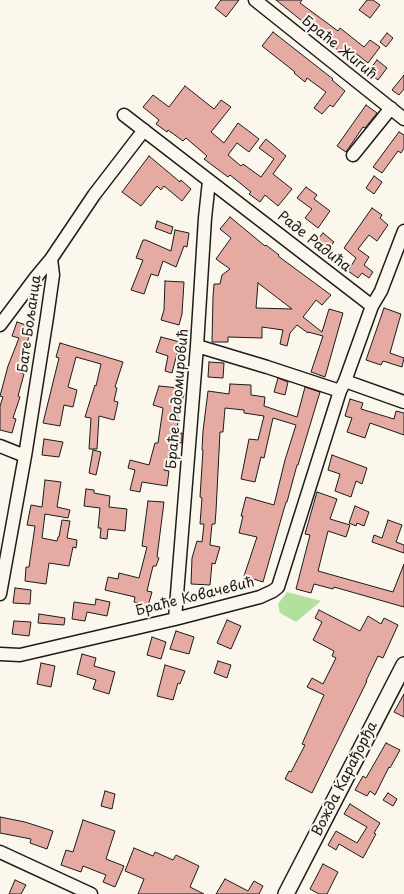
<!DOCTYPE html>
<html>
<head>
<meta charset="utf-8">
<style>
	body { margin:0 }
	canvas { display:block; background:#fbf7ec }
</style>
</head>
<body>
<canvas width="404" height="894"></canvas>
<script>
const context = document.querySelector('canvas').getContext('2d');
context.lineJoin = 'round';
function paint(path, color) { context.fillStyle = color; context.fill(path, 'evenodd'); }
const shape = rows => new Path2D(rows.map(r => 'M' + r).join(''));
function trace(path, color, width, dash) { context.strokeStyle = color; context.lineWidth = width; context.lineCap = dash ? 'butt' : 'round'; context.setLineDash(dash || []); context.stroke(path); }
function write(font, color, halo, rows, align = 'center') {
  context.font = font + ' "Playpen Sans",sans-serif'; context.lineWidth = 4; context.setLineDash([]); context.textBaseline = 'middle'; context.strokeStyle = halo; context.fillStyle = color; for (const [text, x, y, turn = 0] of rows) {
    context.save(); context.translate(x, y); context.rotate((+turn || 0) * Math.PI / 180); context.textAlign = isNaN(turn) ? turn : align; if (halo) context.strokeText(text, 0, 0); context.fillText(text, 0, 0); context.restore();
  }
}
paint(shape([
	[287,592,321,601,296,622,280,613,278,604]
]), '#b1e09f');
const building = shape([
	[221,0,239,0,226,17,215,8,221,0],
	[276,0,302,0,300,3,338,31,340,28,364,47,370,40,380,47,368,63,349,48,344,55,276,0],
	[367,0,373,0,380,5,370,18,359,10,367,0],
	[273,32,333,79,332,80,345,91,333,107,330,105,322,114,314,108,326,92,307,78,305,82,294,73,295,72,262,46,273,32],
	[387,33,393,38,386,47,380,42,387,33],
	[377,60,387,68,378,80,368,72,377,60],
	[404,75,404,89,399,95,392,90,404,75],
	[185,86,214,109,221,100,231,107,211,132,224,143,238,123,259,139,249,152,237,143,228,155,241,166,243,164,261,177,274,159,259,148,266,139,286,156,273,174,292,189,278,206,265,195,260,202,249,194,251,192,230,175,228,177,204,159,207,156,186,138,183,141,168,130,167,132,156,124,159,120,143,107,153,95,169,107,185,86],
	[366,105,377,113,365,128,363,127,346,152,337,146,366,105],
	[399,132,404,135,404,148,401,153,398,151,382,173,373,167,399,132],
	[149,156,180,182,181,180,191,189,182,201,164,186,161,190,157,186,141,206,122,192,149,156],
	[374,176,382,182,374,194,366,188,374,176],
	[306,187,317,195,314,199,330,211,318,228,305,218,312,209,297,198,306,187],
	[372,208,382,215,380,218,388,225,377,241,369,235,358,249,369,257,364,265,373,272,369,278,362,273,358,278,348,271,356,258,344,248,372,208],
	[230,217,265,246,266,245,279,255,278,256,331,295,322,305,316,300,303,317,322,332,329,309,343,313,325,377,311,372,323,336,308,332,308,333,297,325,290,333,287,346,280,344,283,330,262,327,262,338,228,337,228,342,212,342,213,297,214,284,220,284,222,275,230,269,216,259,231,238,220,229,230,217],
	[258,283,292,309,256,308,258,283],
	[157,221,173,227,171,234,155,228,157,221],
	[175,230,189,233,187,247,184,246,176,267,163,261,158,276,151,274,144,294,131,290,143,260,136,258,143,240,146,240,171,251,175,230],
	[323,233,334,242,329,248,318,239,323,233],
	[165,281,184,282,182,314,179,325,161,320,164,310,165,281],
	[384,308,401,314,390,353,404,358,402,367,383,361,381,365,366,360,384,308],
	[17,322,32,327,24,353,25,354,19,372,24,374,18,396,20,397,13,418,16,419,12,433,0,430,0,406,3,397,0,396,8,366,19,338,12,336,17,322],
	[161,337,180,342,172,373,165,371,168,356,156,352,161,337],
	[60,343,123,362,115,387,117,388,114,401,118,402,114,420,99,416,97,449,89,449,91,418,85,417,95,385,96,386,101,364,76,357,68,387,77,390,73,407,64,405,60,426,43,423,59,358,56,357,60,343],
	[209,362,224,363,223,378,208,377,209,362],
	[278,378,288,382,285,395,274,392,278,378],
	[230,384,251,385,251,395,265,397,264,406,297,417,305,387,320,392,298,465,297,465,287,502,286,502,263,582,244,576,257,537,239,533,243,516,241,516,246,497,274,505,285,460,296,425,273,418,264,458,261,457,255,482,241,479,249,439,258,440,264,416,244,413,244,410,225,408,223,432,220,432,216,511,215,524,212,524,210,545,220,547,215,564,212,563,210,585,191,584,192,558,197,541,202,542,204,524,200,524,202,498,200,497,203,450,202,450,203,431,208,391,229,394,230,384],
	[159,386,179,388,178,392,184,394,177,418,179,418,176,433,182,433,182,443,172,442,164,470,169,471,167,486,142,482,140,492,130,490,135,470,128,468,130,460,149,465,155,443,158,443,163,408,153,405,159,386],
	[350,399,363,403,361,409,394,419,396,411,404,413,404,435,370,423,365,438,347,432,352,418,345,416,350,399],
	[44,439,63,442,59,457,42,455,44,439],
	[93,450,101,452,96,475,89,473,93,450],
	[332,455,367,468,362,484,356,481,351,497,335,491,340,474,328,470,332,455],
	[45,480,61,482,57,507,70,510,68,518,45,514,42,538,57,541,58,537,59,537,62,520,70,521,67,538,77,540,76,548,73,547,69,566,49,563,46,584,25,581,26,567,29,567,35,526,27,525,31,505,42,507,45,480],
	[86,489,94,490,94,493,110,496,109,507,127,509,125,531,108,529,107,539,100,538,101,528,98,528,100,508,84,506,86,489],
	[317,492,337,499,330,519,350,525,346,537,328,531,318,571,393,592,404,564,404,607,334,587,333,589,314,584,311,593,296,589,310,535,305,534,317,492],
	[148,501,164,502,157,557,159,558,156,566,153,566,147,591,152,592,148,606,134,602,135,597,105,590,108,577,118,579,119,573,139,578,147,547,142,546,148,501],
	[355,506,369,512,364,526,357,523,356,526,349,523,355,506],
	[388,520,402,525,396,542,404,545,404,553,372,542,374,535,382,538,388,520],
	[15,588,31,590,30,604,13,603,15,588],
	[96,599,110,602,107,616,87,612,85,621,72,619,74,602,95,605,96,599],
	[319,610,360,631,368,616,381,624,384,618,398,625,383,658,378,656,366,681,367,681,312,793,285,779,289,771,291,772,305,745,302,744,324,695,307,687,312,678,323,684,336,658,332,656,334,651,313,640,322,622,315,618,319,610],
	[39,614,65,618,64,625,38,623,39,614],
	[227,620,241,626,231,649,217,643,227,620],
	[14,621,31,622,29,636,12,634,14,621],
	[176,631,194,637,189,654,170,649,176,631],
	[152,637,166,642,161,659,147,655,152,637],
	[82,654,96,658,94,666,115,672,109,694,93,689,96,680,77,674,82,654],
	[218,661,231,665,227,678,214,673,218,661],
	[41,663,55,666,51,687,37,684,41,663],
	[165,665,185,671,180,684,178,683,173,700,157,696,165,665],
	[404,694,404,717,394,712,404,694],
	[386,743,400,750,390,768,389,767,375,795,370,791,367,796,355,790,363,776,366,778,386,743],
	[105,791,115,794,112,809,101,806,105,791],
	[388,793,397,799,393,806,383,800,388,793],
	[350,804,380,823,374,833,376,834,363,858,339,844,336,850,328,845,336,831,357,843,367,827,344,814,350,804],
	[0,817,25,822,53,831,47,849,30,843,31,839,0,833,0,817],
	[83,820,115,831,106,859,124,866,115,887,103,882,106,875,83,866,81,872,61,865,66,850,73,852,83,820],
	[134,848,153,856,155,852,173,860,176,855,199,866,190,887,204,894,138,894,144,879,125,871,134,848],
	[323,864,338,872,327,894,319,894,310,889,323,864],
	[225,879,248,891,254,881,263,886,259,894,216,894,225,879],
	[15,880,26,885,21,894,9,894,15,880]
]);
paint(building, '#e5aba2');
trace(building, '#1c1c1c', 1);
const minor = shape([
	[255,0,404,119],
	[124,115,372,306],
	[353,155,391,108],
	[0,325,36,277,51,259,94,195,144,130],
	[197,346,267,367,340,391],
	[345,381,404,402],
	[0,446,25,456],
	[0,594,25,456,47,317,53,275,51,259],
	[175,619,197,346,205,218,209,181],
	[0,654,20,655,175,619,260,597,273,591,278,587,340,391,345,381,372,306,381,291,404,231],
	[0,852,91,894]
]);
const major = shape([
	[286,894,404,665]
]);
trace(minor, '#1c1c1c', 15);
trace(major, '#1c1c1c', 18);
trace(minor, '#fbf7ec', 12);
trace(major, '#fbf7ec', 15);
write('14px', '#1c1c1c', '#fbf7ec', [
	["Браће Жигић",339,48,39],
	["Раде Радића",314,242,38],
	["Бате Бољанца",30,324,-82],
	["Браће Радомировић",178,399,-85],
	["Браће Ковачевић",195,597,-14],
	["Вожда Карађорђа",345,779,-63]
]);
</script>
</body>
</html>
